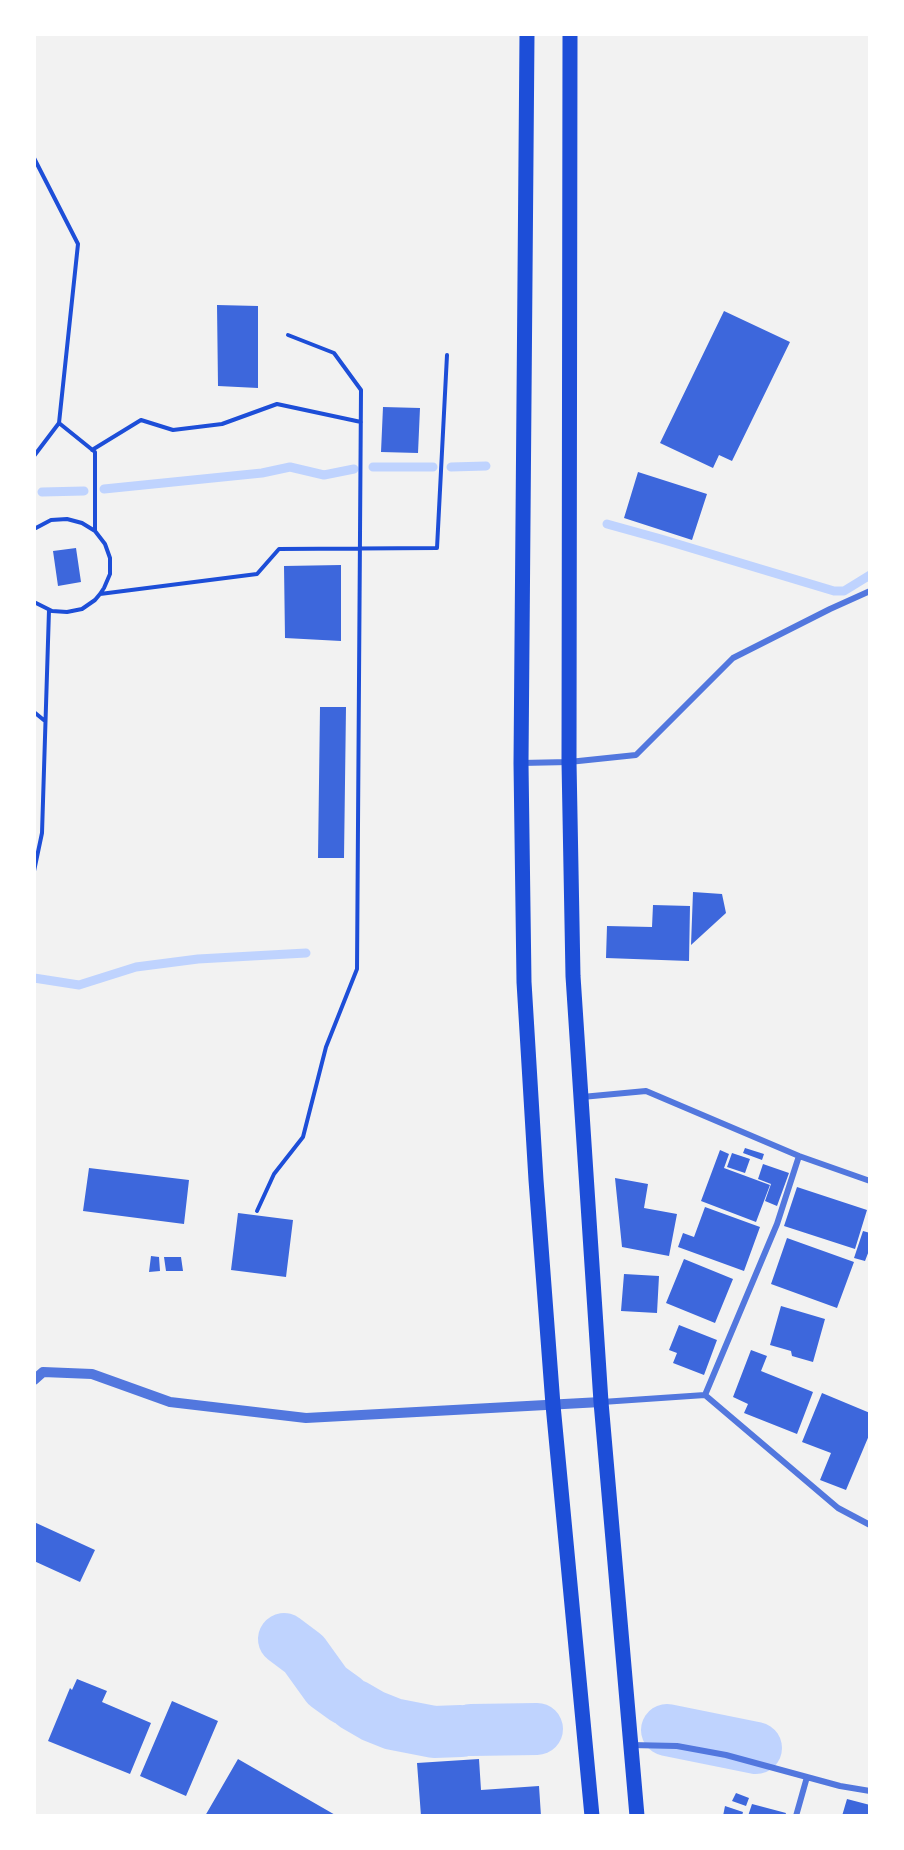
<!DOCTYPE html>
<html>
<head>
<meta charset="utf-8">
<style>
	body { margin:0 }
	#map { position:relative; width:904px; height:1850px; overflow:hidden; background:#f2f2f2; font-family:"PT Sans",sans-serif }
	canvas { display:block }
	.frame { position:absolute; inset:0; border:36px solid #fff; pointer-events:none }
</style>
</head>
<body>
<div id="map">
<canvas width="904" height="1850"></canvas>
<div class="frame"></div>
</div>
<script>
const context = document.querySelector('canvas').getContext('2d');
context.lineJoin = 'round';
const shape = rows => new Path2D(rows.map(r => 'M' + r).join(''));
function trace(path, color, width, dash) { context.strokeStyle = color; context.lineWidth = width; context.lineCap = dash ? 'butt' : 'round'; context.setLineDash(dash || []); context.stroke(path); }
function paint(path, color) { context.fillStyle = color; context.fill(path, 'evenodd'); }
trace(shape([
	[373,467,433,467],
	[451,467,486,466],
	[104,489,262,473,290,467,324,475,354,469],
	[42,492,84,491],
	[607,524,661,539,834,591,844,591,870,575],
	[34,978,79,985,136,967,198,959,306,953]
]), '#bfd3fe', 9);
trace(shape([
	[284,1639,304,1654,327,1686,345,1699],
	[354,1705,373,1716,393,1724,434,1732,461,1731],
	[471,1730,537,1729],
	[667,1730,756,1748]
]), '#bfd3fe', 52);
paint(shape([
	[217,305,258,306,258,388,218,386],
	[724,311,790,342,732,461,719,455,713,468,660,443],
	[383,407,420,408,418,453,381,452],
	[638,472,707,494,692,540,624,518],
	[76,548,81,582,58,586,53,551],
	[341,565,341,641,285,638,284,566],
	[320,707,346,707,344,858,318,858],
	[693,892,722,894,726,913,691,945],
	[653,905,690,906,689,961,606,958,607,926,652,927],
	[745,1148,764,1154,762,1160,743,1153],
	[720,1150,729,1154,724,1168,770,1185,756,1222,701,1201],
	[732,1153,750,1159,745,1173,727,1167],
	[763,1164,789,1173,777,1206,765,1201,771,1184,758,1179],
	[89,1168,189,1180,184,1224,83,1211],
	[615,1178,648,1184,644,1208,677,1214,669,1256,622,1247],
	[797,1187,867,1210,855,1249,784,1226],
	[705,1207,760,1227,744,1271,678,1247,683,1233,694,1237],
	[238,1213,293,1220,286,1277,231,1270],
	[863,1231,870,1233,870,1248,865,1261,854,1258],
	[787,1238,854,1262,837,1308,771,1284],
	[151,1256,159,1257,160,1271,149,1272],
	[164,1257,181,1257,183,1271,166,1271],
	[684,1259,733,1279,715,1323,666,1303],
	[624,1274,659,1276,657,1313,621,1311],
	[781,1306,825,1319,813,1362,792,1356,791,1351,770,1345],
	[679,1325,717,1340,704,1375,673,1363,677,1353,669,1350],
	[751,1350,767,1356,761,1371,813,1392,797,1434,744,1413,748,1404,733,1397],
	[822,1393,870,1413,870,1433,846,1490,820,1480,831,1453,802,1442],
	[34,1522,95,1550,80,1582,34,1561],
	[77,1679,107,1691,102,1702,151,1723,130,1774,48,1741,70,1688,72,1690],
	[172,1701,218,1721,186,1796,140,1776],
	[238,1759,337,1816,205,1816],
	[479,1759,481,1790,539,1786,541,1816,421,1816,417,1763],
	[736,1793,749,1798,746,1806,732,1801],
	[847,1799,870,1805,870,1816,842,1816],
	[752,1804,786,1813,785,1816,748,1816],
	[725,1806,743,1812,742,1816,723,1816]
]), '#3d67dc');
trace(shape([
	[34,158,78,244,59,423,95,452,95,531],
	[92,450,141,420,173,430,222,424,277,404,361,422],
	[34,456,59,423],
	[34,529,51,520,67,519,82,523,95,531,105,544,110,558,110,574,104,588,100,594,95,600,82,609,67,612,52,611,34,602],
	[100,594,257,574,279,549,437,548,447,355],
	[34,712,45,721],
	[34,871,42,833,49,610],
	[257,1211,274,1174,303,1137,326,1047,357,969,361,390,334,353,288,335]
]), '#1d4ed8', 4);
trace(shape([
	[521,763,569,762,636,755,733,658,830,609,870,591],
	[582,1097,646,1091,799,1156,870,1181],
	[705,1395,777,1224,799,1156],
	[602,1402,705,1395,838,1508,870,1525],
	[631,1745,677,1746,726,1755,840,1786,870,1791],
	[796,1816,807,1777]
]), '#5277de', 6);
trace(shape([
	[34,1380,43,1372,92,1374,170,1402,306,1418,601,1402]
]), '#5277de', 10);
trace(shape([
	[527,34,521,763,524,982,536,1180,553,1405,592,1816],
	[570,34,569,762,573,976,601,1402,637,1816]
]), '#1d4ed8', 15);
</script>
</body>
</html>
